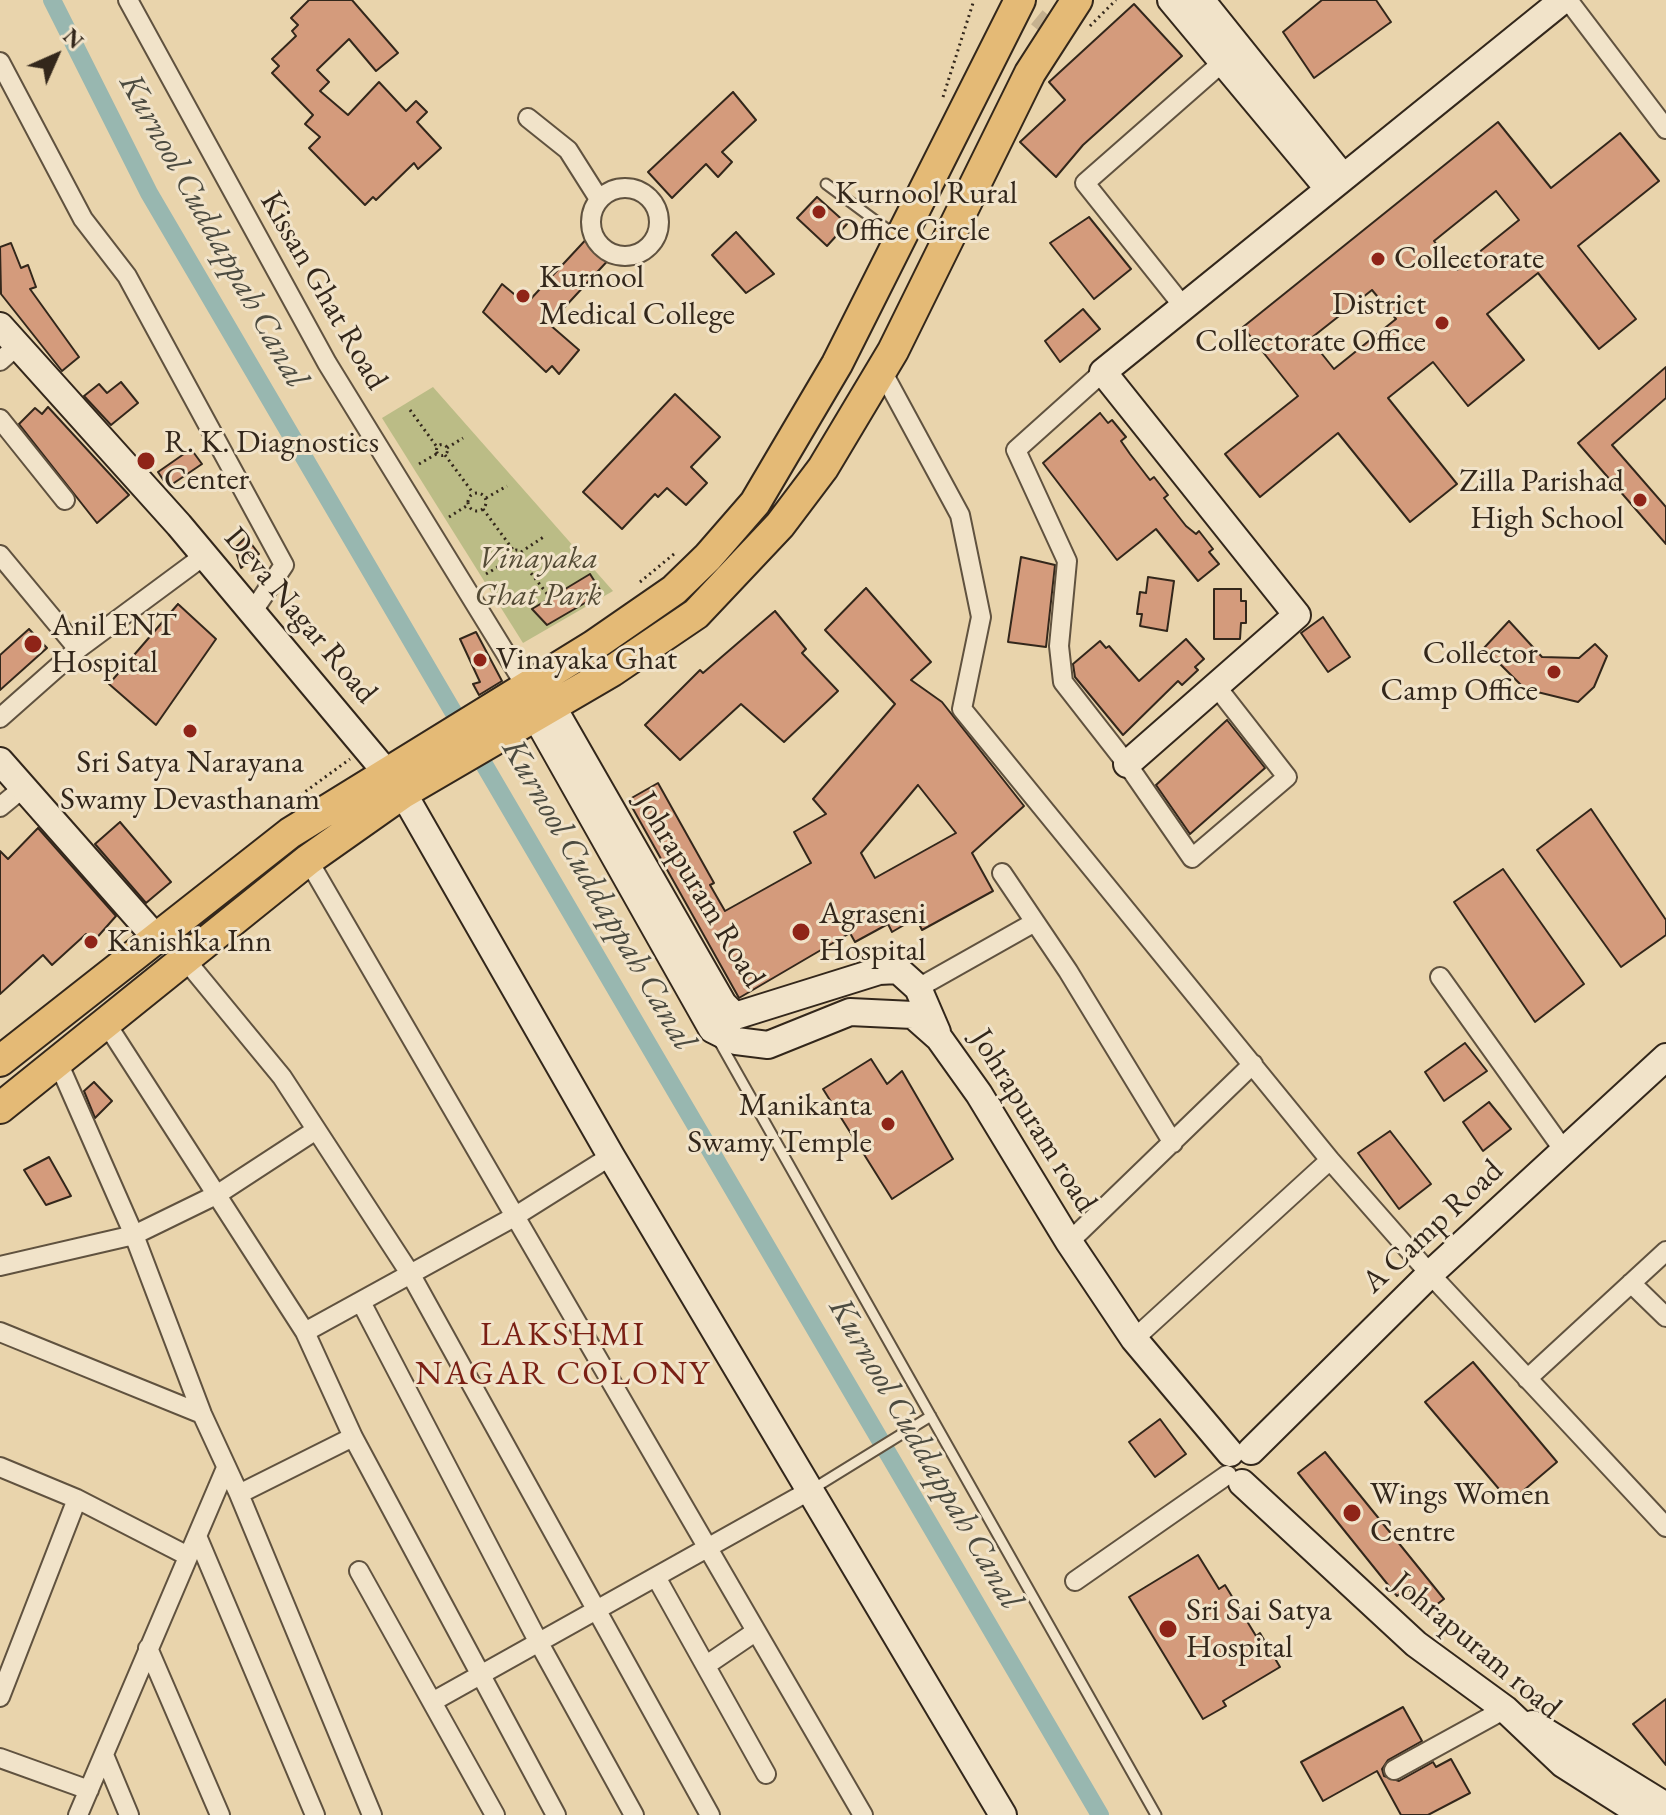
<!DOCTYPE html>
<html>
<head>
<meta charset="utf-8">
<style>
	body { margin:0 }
	#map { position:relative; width:1666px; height:1815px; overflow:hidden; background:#e9d4ac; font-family:"EB Garamond",serif }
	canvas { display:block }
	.north { position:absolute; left:16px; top:16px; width:80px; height:80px; -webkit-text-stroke:6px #f1e3c9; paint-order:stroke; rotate:45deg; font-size:22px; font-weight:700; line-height:32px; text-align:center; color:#33271b }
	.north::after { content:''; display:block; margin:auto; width:28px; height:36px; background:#33271b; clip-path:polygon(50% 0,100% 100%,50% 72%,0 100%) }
</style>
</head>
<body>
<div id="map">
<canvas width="1666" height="1815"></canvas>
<div class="north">N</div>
</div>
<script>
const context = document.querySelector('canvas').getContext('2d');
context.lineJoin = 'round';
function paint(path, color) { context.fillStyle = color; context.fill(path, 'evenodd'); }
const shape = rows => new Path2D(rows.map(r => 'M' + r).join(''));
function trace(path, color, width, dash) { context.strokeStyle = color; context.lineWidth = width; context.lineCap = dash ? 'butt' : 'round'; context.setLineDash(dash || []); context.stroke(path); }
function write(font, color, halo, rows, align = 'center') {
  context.font = font + ' "EB Garamond",serif'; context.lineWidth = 6; context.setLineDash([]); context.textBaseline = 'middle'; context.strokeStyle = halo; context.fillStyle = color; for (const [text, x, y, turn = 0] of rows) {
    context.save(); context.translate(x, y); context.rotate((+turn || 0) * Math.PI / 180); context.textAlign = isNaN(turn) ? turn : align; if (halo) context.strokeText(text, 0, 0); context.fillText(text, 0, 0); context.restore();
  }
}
paint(shape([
	[433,387,613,591,523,643,382,418]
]), '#bbbc86');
trace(shape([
	[52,0,149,193,1100,1815]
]), '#98b7b0', 18);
const building = shape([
	[309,0,352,0,398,53,376,71,349,39,317,70,329,82,320,91,348,115,379,82,406,111,416,101,427,112,417,122,441,148,418,169,414,163,376,200,373,197,365,205,309,148,320,137,305,124,313,115,272,73,279,66,272,59,296,36,292,31,298,25,291,18,309,0],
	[1322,0,1376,0,1391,22,1314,78,1283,32,1322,0],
	[1134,4,1182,56,1083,145,1056,177,1020,142,1065,100,1049,82,1134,4],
	[733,92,756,120,722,152,732,162,718,177,706,164,672,198,648,172,733,92],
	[1498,122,1551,188,1620,133,1659,181,1578,246,1636,319,1599,349,1538,273,1487,314,1524,360,1468,406,1433,362,1388,398,1457,484,1410,522,1338,433,1260,497,1225,454,1298,396,1243,327,1498,122],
	[1496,191,1519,220,1457,270,1434,241,1496,191],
	[1372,290,1396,319,1334,369,1310,339,1372,290],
	[817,197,847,224,827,246,797,218,817,197],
	[1089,217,1131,269,1094,299,1050,243,1089,217],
	[736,232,774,274,746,293,712,255,736,232],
	[592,233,604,250,613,255,549,324,579,350,559,374,552,366,546,372,483,312,502,284,526,304,592,233],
	[11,243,21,268,28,265,36,287,30,289,79,357,62,371,1,294,0,247,11,243],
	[1083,309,1100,329,1060,362,1045,341,1083,309],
	[1666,367,1666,398,1612,445,1666,507,1666,544,1578,443,1666,367],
	[121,382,138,403,111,425,84,396,99,384,107,393,121,382],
	[675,394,720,437,691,467,707,483,686,505,667,488,658,497,655,494,622,529,583,492,675,394],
	[48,407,129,495,97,523,19,424,35,408,42,414,48,407],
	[1100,413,1108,423,1112,420,1126,437,1121,441,1130,454,1150,480,1154,477,1168,495,1164,498,1186,526,1196,534,1199,531,1213,549,1209,552,1219,564,1198,581,1156,529,1117,560,1043,463,1100,413],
	[191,449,202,464,168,487,158,472,191,449],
	[246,537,259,554,241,568,235,548,246,537],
	[1021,557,1055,565,1046,647,1008,642,1021,557],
	[590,574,602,593,547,625,532,609,590,574],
	[1148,577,1174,581,1167,631,1140,626,1142,614,1137,614,1140,592,1146,593,1148,577],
	[866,588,931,662,911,680,942,702,1024,806,972,853,993,891,922,930,916,918,892,932,888,924,855,942,850,933,739,998,628,800,658,783,714,883,710,885,725,911,811,863,794,832,826,814,813,799,895,704,825,630,866,588],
	[918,785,956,833,875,878,861,853,918,785],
	[1214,589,1241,589,1241,601,1246,601,1246,623,1241,623,1240,639,1214,639,1214,589],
	[178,604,216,639,156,725,109,684,178,604],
	[775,611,806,649,802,653,838,691,784,742,741,704,680,760,645,725,700,670,703,673,775,611],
	[1323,617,1350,657,1328,672,1301,633,1323,617],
	[1509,621,1542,657,1579,658,1595,644,1607,656,1594,687,1578,702,1525,689,1484,648,1509,621],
	[29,629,47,648,0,690,0,655,29,629],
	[476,632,502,681,479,695,473,684,480,682,460,639,476,632],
	[1186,639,1204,659,1195,667,1198,670,1182,685,1178,681,1123,735,1075,677,1073,664,1100,641,1106,648,1109,646,1139,681,1186,639],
	[1227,720,1265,768,1190,834,1156,785,1227,720],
	[1591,809,1666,920,1666,935,1621,967,1537,850,1591,809],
	[120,822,171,882,146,903,95,844,120,822],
	[38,828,116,916,93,942,86,934,52,965,43,955,0,994,0,851,8,859,38,828],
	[1503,869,1584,984,1535,1022,1454,902,1503,869],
	[1465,1043,1487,1071,1444,1101,1425,1072,1465,1043],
	[871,1059,887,1084,902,1071,953,1159,892,1199,823,1089,871,1059],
	[94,1082,112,1101,95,1118,84,1091,94,1082],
	[1489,1102,1511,1129,1483,1151,1463,1122,1489,1102],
	[1390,1131,1431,1184,1399,1209,1358,1153,1390,1131],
	[49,1157,71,1196,46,1205,24,1170,49,1157],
	[1473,1362,1557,1462,1510,1502,1425,1402,1473,1362],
	[1160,1419,1186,1454,1155,1477,1129,1442,1160,1419],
	[1325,1452,1444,1599,1427,1612,1407,1587,1397,1596,1298,1473,1325,1452],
	[1198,1555,1219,1589,1225,1585,1256,1636,1260,1633,1280,1667,1223,1701,1226,1706,1203,1719,1129,1597,1198,1555],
	[1666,1699,1666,1765,1633,1724,1666,1699],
	[1403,1707,1422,1741,1388,1760,1382,1769,1384,1776,1399,1781,1433,1762,1436,1767,1451,1759,1470,1793,1428,1815,1401,1815,1377,1771,1323,1801,1301,1762,1403,1707]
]);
paint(building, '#d49b7c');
trace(building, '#33271b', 2);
trace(shape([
	[1016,0,1063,39]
]), '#c5b18f', 18, [18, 9]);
const lane = shape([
	[826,184,895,235],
	[719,1041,1156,1815],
	[811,1490,931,1416]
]);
const street = shape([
	[128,0,327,363,527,688],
	[1568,0,1666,129],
	[0,62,83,219,127,276,284,565,253,611],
	[528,118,568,150,599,199],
	'591 222a34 34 0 1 1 68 0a34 34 0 1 1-68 0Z',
	[1183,306,1085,183,1224,61],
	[0,361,17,346],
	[882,371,960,515,981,617,962,709,1330,1160,1430,1274,1666,1527],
	[1103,372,1016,450,1067,561,1059,646,1063,682,1127,764,1192,858,1287,777,1216,686],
	[0,419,65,500],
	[0,555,78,649],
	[0,718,78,649,205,555],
	[0,807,23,788],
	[308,860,863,1815],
	[1002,873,1068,971,1173,1143],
	[184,958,282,1077,411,1275,710,1815],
	[1440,977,1565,1152],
	[918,988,1035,922],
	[104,1020,305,1332,353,1437,556,1815],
	[57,1060,134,1235,202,1414,239,1494,372,1815],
	[1069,1242,1253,1064],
	[0,1266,134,1235,218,1194,316,1130],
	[1631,1283,1666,1317],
	[361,1302,539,1643,634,1815],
	[0,1332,202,1414],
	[305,1332,514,1217,611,1156],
	[1134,1339,1330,1160],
	[1527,1379,1666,1251],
	[0,1467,77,1499],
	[239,1494,353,1437],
	[197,1536,315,1815],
	[359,1571,495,1815],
	[656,1577,766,1774],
	[1075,1581,1227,1475],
	[148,1648,220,1815],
	[708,1664,755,1632],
	[0,1697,77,1499,188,1556],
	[432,1702,809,1491],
	[104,1755,129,1815],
	[0,1758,89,1790],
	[1394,1770,1505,1709],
	[78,1815,226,1468]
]);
const secondary = shape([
	[1171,0,1327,187],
	[1201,0,1342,176],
	[0,326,179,525,386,772],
	[552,706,723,1004,735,1016,879,971,898,970,918,988,937,1032],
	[536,717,712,1029,736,1041,768,1045,850,1012,913,1015,939,1038,979,1094,1069,1242,1134,1339,1230,1453],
	[0,761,157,939],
	[1127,764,1297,615,1103,372,1563,0],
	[403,793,611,1156,1003,1815],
	[1251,1451,1430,1274,1666,1057],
	[1242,1483,1416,1644,1505,1709,1563,1764,1643,1815],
	[1533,1724,1666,1806]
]);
const primary = shape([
	[0,1061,290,833,593,646,674,590,708,557,755,503,837,364,1020,0],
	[0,1108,308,860,403,793,612,671,696,614,780,525,823,468,893,351,1030,73,1077,0]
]);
trace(lane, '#60523f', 13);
trace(street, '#60523f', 22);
trace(secondary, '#33271b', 30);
trace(primary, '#33271b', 34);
trace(shape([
	[1090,26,1116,0],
	[943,97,974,0],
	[410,410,437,447],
	'436.5 450a5.5 5.5 0 1 1 11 0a5.5 5.5 0 1 1-11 0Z',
	[447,448,463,438],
	[445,455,473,493],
	[419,464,438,453],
	'468 502a9 9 0 1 1 18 0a9 9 0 1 1-18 0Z',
	[486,498,507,486],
	[483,509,514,551],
	[449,517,468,505],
	'512 555a5 5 0 1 1 10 0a5 5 0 1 1-10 0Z',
	[521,552,545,536],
	[520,559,548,595],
	[486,574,513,558],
	[640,582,674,554],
	[291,802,350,759]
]), '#33271b', 3, [2, 4]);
trace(lane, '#f1e3c9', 9);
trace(street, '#f1e3c9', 18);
trace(secondary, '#f1e3c9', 26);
trace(primary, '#e4ba76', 30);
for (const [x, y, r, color] of [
	[819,212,8,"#8f2418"],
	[1378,259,8,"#8f2418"],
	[523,296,8,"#8f2418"],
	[1442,323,8,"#8f2418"],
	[146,461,10,"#8f2418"],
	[1640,500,8,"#8f2418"],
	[33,644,10,"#8f2418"],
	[480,660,8,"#8f2418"],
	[1554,672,8,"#8f2418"],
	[190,731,8,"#8f2418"],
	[801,932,10,"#8f2418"],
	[91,942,8,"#8f2418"],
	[888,1124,8,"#8f2418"],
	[1352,1513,10,"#8f2418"],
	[1168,1629,10,"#8f2418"]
]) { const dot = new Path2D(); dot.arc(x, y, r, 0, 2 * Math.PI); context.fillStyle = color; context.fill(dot); trace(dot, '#f1e3c9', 3); }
write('32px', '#33271b', '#f1e3c9', [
	["Kurnool Rural",835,194],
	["Office Circle",835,231],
	["Collectorate",1394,259],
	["Kurnool",539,278],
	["Medical College",539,315],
	["District",1426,305,"right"],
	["Collectorate Office",1426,342,"right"],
	["R. K. Diagnostics",164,443],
	["Center",164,480],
	["Zilla Parishad",1624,482,"right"],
	["High School",1624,519,"right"],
	["Anil ENT",51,626],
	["Hospital",51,663],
	["Collector",1538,654,"right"],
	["Camp Office",1538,691,"right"],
	["Vinayaka Ghat",496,660],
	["Sri Satya Narayana",190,763,"center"],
	["Swamy Devasthanam",190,800,"center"],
	["Agraseni",819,914],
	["Hospital",819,951],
	["Kanishka Inn",107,942],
	["Manikanta",872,1106,"right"],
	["Swamy Temple",872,1143,"right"],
	["Wings Women",1370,1495],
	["Centre",1370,1532],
	["Sri Sai Satya",1186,1611],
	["Hospital",1186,1648]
], 'left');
write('32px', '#33271b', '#f1e3c9', [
	["Kissan Ghat Road",323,291,60],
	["Deva Nagar Road",300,616,50],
	["Johrapuram Road",699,890,59],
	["Johrapuram road",1033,1121,58],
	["A Camp Road",1433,1227,-43],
	["Johrapuram road",1476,1646,40]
]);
write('italic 32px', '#554c36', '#f1e3c9', [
	["Vinayaka",538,559],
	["Ghat Park",538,596]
]);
write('italic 34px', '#4c4b40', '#f1e3c9', [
	["Kurnool Cuddappah Canal",213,231,61],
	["Kurnool Cuddappah Canal",598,895,60],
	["Kurnool Cuddappah Canal",925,1454,60]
]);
context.letterSpacing = '2px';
write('34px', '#7a1f14', '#f1e3c9', [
	["LAKSHMI",563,1336],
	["NAGAR COLONY",563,1375]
]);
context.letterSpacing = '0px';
</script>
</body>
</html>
